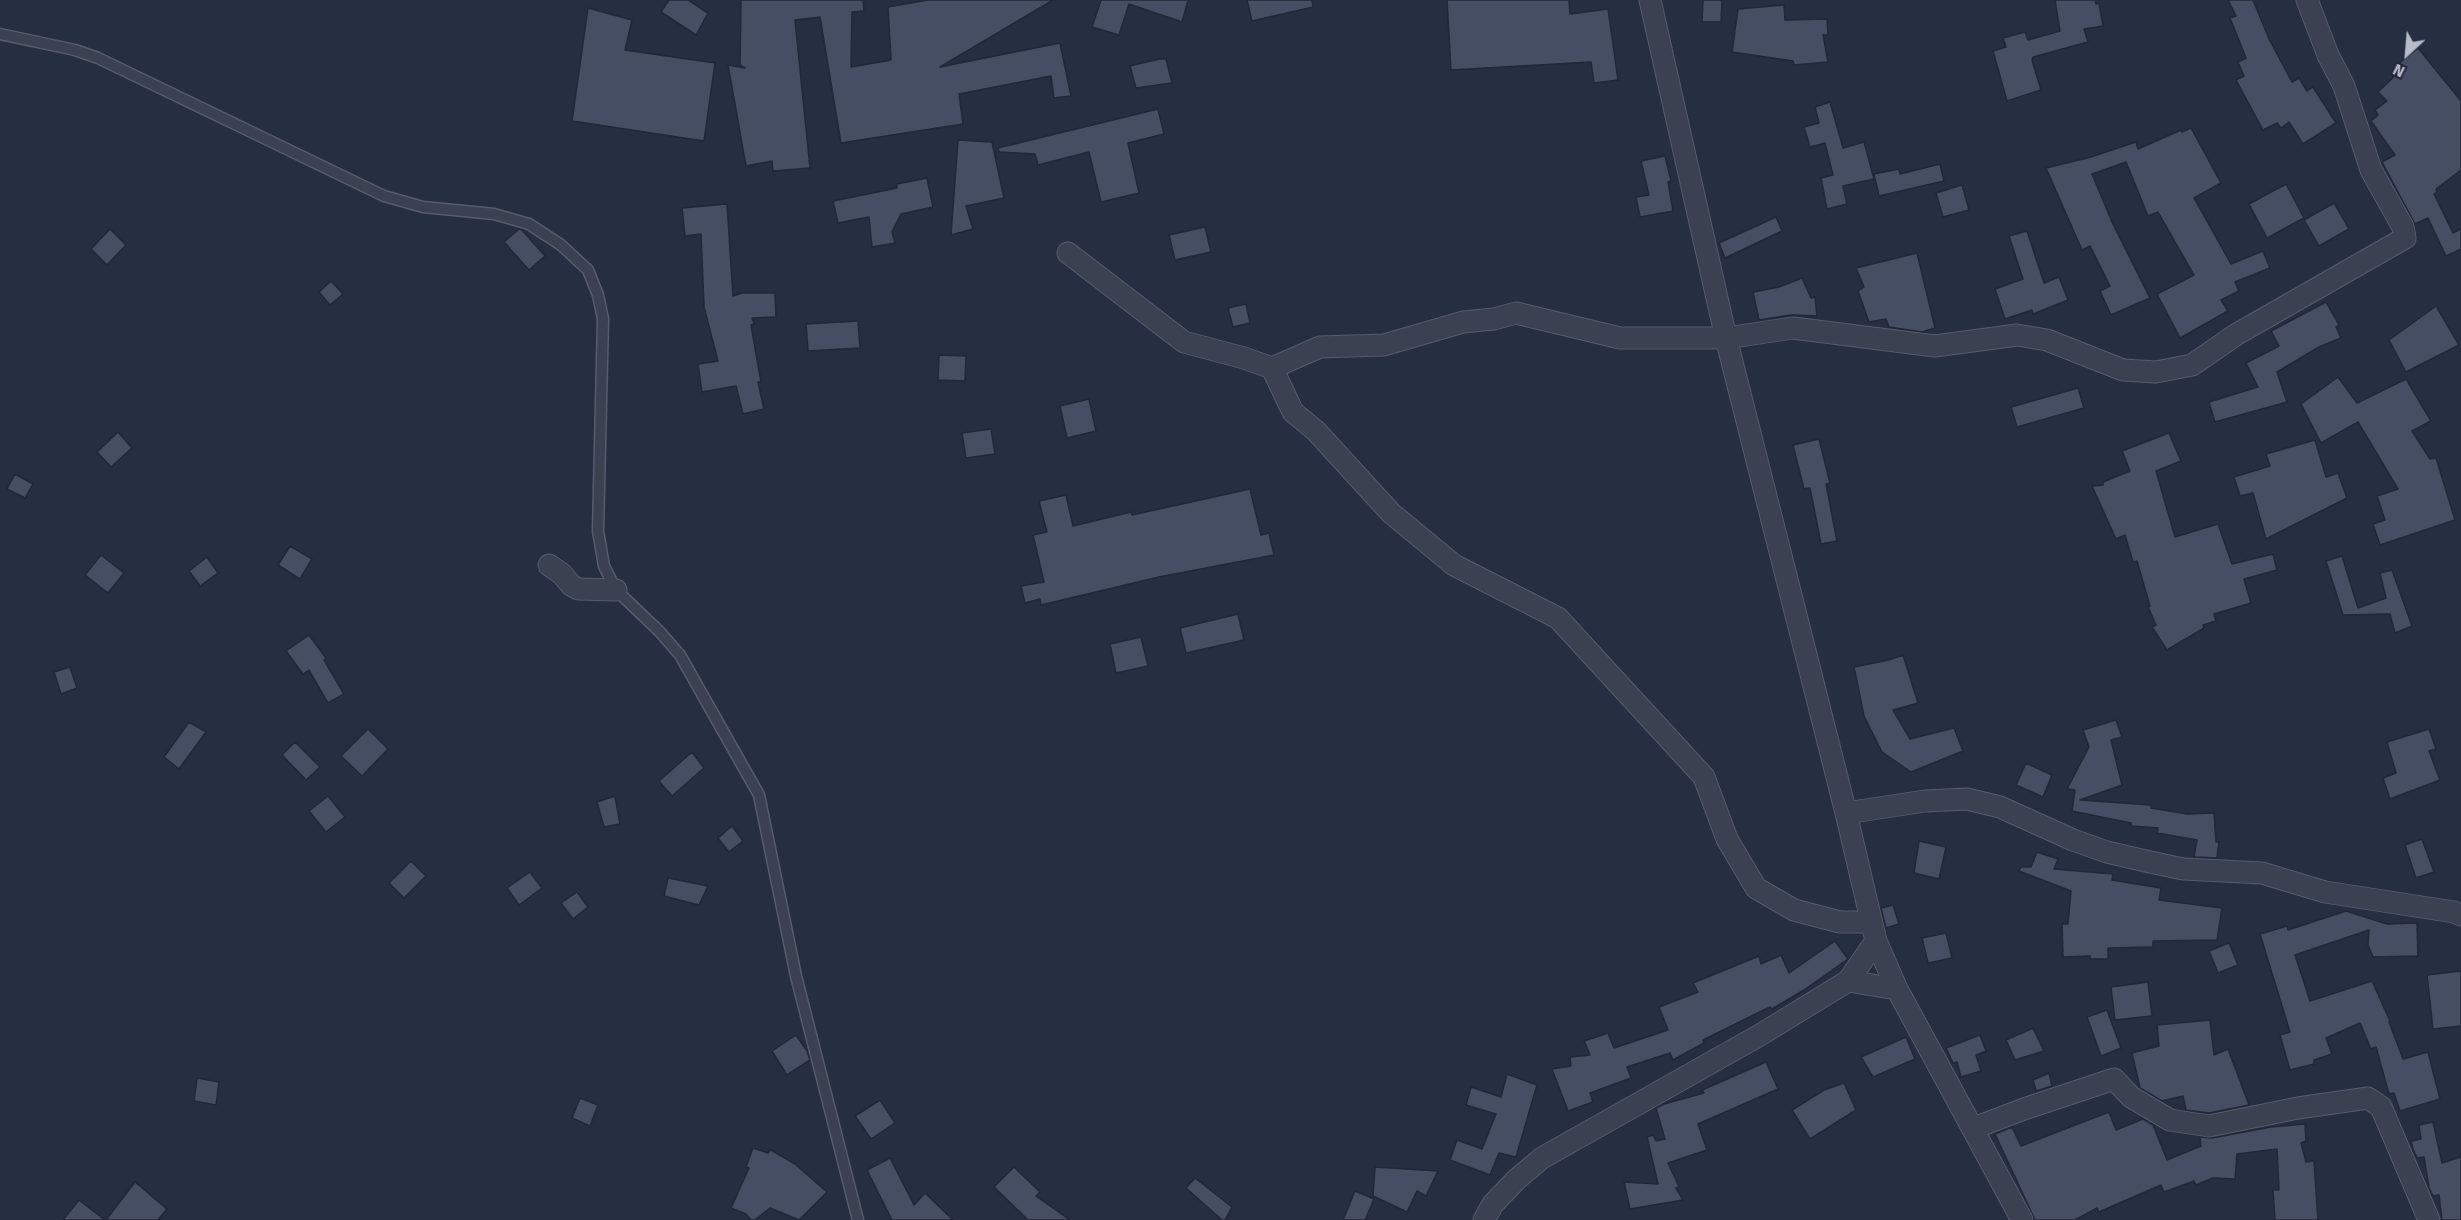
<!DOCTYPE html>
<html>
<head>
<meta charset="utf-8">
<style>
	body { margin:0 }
	#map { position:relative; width:2461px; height:1220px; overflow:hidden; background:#262e41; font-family:"Fira Sans",sans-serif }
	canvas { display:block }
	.north { position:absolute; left:2377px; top:24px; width:60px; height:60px; -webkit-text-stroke:4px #1f2636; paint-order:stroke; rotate:206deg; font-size:16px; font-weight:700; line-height:24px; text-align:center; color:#b7bccb }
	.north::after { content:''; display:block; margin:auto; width:21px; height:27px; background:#b7bccb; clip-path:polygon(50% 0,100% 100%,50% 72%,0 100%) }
</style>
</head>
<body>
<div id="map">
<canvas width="2461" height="1220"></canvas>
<div class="north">N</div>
</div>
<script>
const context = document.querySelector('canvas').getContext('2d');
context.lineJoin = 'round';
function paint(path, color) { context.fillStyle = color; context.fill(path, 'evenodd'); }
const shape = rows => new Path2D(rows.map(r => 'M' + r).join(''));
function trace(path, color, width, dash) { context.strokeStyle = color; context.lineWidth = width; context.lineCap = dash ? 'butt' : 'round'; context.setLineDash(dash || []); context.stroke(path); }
const building = shape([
	[669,0,688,0,708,13,696,35,661,12,669,0],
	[741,0,863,0,864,11,852,12,851,67,891,60,888,7,928,0,1053,0,940,67,1060,43,1071,96,1054,98,1051,76,959,94,963,124,841,143,820,17,795,20,810,168,773,171,772,161,746,166,728,65,745,68,740,65,741,0],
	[1101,0,1188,0,1182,22,1129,4,1119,35,1092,27,1101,0],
	[1247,0,1312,0,1313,7,1252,21,1247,0],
	[1447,0,1569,0,1570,14,1608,9,1618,80,1594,83,1591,62,1451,70,1447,0],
	[1703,0,1722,0,1721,22,1702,22,1703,0],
	[2055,0,2095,0,2096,4,2099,3,2103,26,2084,29,2088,42,2033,57,2032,60,2041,90,2007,101,1993,51,2006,47,2003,38,2025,32,2028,40,2060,31,2055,0],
	[2228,0,2253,0,2269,39,2292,82,2299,78,2307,91,2313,87,2336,123,2303,144,2289,122,2281,128,2277,123,2263,130,2236,80,2244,76,2238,62,2246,58,2230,18,2236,16,2228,0],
	[1784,5,1785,20,1827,19,1828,35,1823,35,1828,62,1794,65,1793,61,1732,52,1738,9,1784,5],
	[588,8,632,20,625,50,715,63,704,141,572,121,588,8],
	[2418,48,2461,101,2461,170,2436,189,2437,192,2434,194,2453,233,2461,229,2461,249,2446,256,2428,218,2415,224,2382,162,2395,155,2371,121,2378,115,2375,110,2387,101,2378,92,2402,69,2398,64,2418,48],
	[1159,59,1166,59,1172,83,1136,88,1130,66,1159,59],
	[1830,102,1843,148,1864,142,1874,179,1843,186,1847,204,1827,209,1821,178,1833,175,1825,143,1810,147,1804,127,1819,123,1815,107,1830,102],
	[1158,109,1164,134,1128,143,1139,193,1101,202,1089,152,1038,165,1035,154,999,152,998,148,1158,109],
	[2191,128,2221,183,2194,198,2231,264,2263,251,2270,268,2235,282,2239,291,2221,300,2228,311,2180,338,2157,294,2194,275,2158,212,2148,216,2126,162,2092,174,2112,222,2150,298,2111,315,2100,291,2110,286,2090,246,2082,250,2046,168,2091,157,2136,142,2138,149,2181,130,2182,132,2191,128],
	[958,140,992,142,1004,198,966,206,973,229,951,235,958,140],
	[1665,156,1671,181,1668,182,1673,211,1640,217,1636,197,1649,195,1641,161,1665,156],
	[1940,164,1944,181,1879,196,1874,174,1899,169,1900,174,1940,164],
	[927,178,933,207,901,214,892,232,895,243,872,247,869,217,838,223,833,201,897,188,897,184,927,178],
	[2286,184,2304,218,2267,238,2249,204,2286,184],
	[1962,185,1969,210,1943,217,1936,193,1962,185],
	[2334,203,2349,229,2319,246,2304,220,2334,203],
	[727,204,733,296,742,293,775,293,776,317,752,318,754,324,751,325,761,382,758,382,764,409,743,414,736,386,702,392,698,364,718,361,704,307,701,234,685,236,682,208,727,204],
	[1776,217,1782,231,1725,258,1719,243,1776,217],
	[1205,227,1211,252,1175,260,1169,235,1205,227],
	[110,229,126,245,107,265,91,249,110,229],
	[519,229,522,230,545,256,529,270,504,242,519,229],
	[2027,231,2044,283,2059,277,2068,300,2033,314,2032,310,2005,319,1995,289,2023,279,2009,236,2027,231],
	[1917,253,1935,328,1922,332,1889,327,1886,319,1869,322,1858,291,1864,287,1856,268,1917,253],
	[1802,278,1811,298,1815,297,1817,316,1791,315,1759,320,1753,292,1779,287,1802,278],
	[331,281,343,294,330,305,319,292,331,281],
	[2326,302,2339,325,2336,327,2341,338,2319,347,2277,372,2287,402,2215,422,2209,402,2258,387,2246,363,2279,346,2271,331,2326,302],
	[1246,304,1250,323,1233,327,1228,308,1246,304],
	[2436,306,2459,345,2406,372,2389,340,2436,306],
	[858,321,860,348,808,351,806,324,858,321],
	[939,355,966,356,965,381,938,380,939,355],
	[2338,377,2357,403,2406,379,2431,421,2412,431,2430,459,2436,458,2455,520,2380,545,2373,524,2385,520,2377,496,2398,489,2358,422,2321,443,2301,404,2338,377],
	[2078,388,2084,408,2017,427,2011,407,2078,388],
	[1089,399,1096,431,1067,438,1060,406,1089,399],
	[991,429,995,454,966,458,962,433,991,429],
	[118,432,132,448,111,467,97,452,118,432],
	[2169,433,2181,461,2156,471,2175,537,2218,524,2232,564,2273,554,2277,570,2244,579,2251,603,2214,614,2216,621,2203,625,2204,628,2167,650,2152,627,2156,625,2148,607,2150,606,2137,561,2133,562,2125,535,2116,539,2092,486,2103,485,2103,482,2130,471,2122,451,2169,433],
	[1819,439,1830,483,1826,484,1837,541,1821,544,1810,488,1804,489,1793,445,1819,439],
	[2315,440,2326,477,2338,473,2347,498,2266,539,2253,493,2240,496,2234,477,2270,466,2266,454,2315,440],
	[15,474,33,484,25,498,7,489,15,474],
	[1250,489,1261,535,1269,533,1274,555,1159,577,1041,605,1040,599,1025,603,1021,586,1044,582,1033,535,1047,532,1039,501,1066,495,1073,526,1131,512,1132,515,1250,489],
	[290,546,312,559,300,579,278,565,290,546],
	[101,555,124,573,108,593,85,575,101,555],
	[2342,556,2358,608,2386,598,2380,573,2392,570,2412,626,2395,633,2390,614,2343,615,2326,561,2342,556],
	[207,557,218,573,200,586,189,571,207,557],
	[1238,614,1244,640,1186,653,1180,628,1238,614],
	[309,635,326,658,324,660,344,694,328,703,309,670,303,674,286,651,309,635],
	[1141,637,1148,666,1116,673,1110,644,1141,637],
	[1903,655,1918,703,1893,710,1910,739,1954,728,1963,751,1911,772,1882,752,1864,716,1854,667,1889,660,1903,655],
	[70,667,77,688,61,694,54,672,70,667],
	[2116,720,2122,737,2111,740,2122,785,2080,800,2151,805,2151,808,2187,814,2214,813,2216,842,2219,842,2217,858,2194,857,2197,840,2157,833,2158,828,2131,826,2131,823,2072,811,2075,790,2067,789,2089,747,2083,730,2116,720],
	[189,722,206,732,179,769,164,757,189,722],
	[368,729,388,749,362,776,341,756,368,729],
	[2429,729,2436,749,2429,751,2440,780,2390,799,2383,778,2396,773,2387,742,2429,729],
	[295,742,320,767,306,780,282,755,295,742],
	[692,752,704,768,672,796,659,781,692,752],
	[2026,763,2052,775,2043,797,2016,785,2026,763],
	[328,796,345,817,326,832,309,811,328,796],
	[615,796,620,824,604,827,597,802,615,796],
	[732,826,743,841,729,852,718,838,732,826],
	[2422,839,2434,872,2416,878,2405,845,2422,839],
	[1919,841,1946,847,1939,879,1914,873,1919,841],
	[2037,852,2058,859,2054,869,2113,874,2112,880,2161,888,2159,900,2222,908,2217,940,2153,941,2153,947,2108,948,2108,959,2090,959,2090,956,2063,957,2062,924,2068,924,2071,891,2019,871,2021,867,2031,867,2037,852],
	[411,861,426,876,404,898,389,883,411,861],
	[530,872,542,888,519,905,507,888,530,872],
	[668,878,708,886,699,905,664,896,668,878],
	[577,892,588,907,573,919,561,903,577,892],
	[1893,905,1899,924,1886,928,1881,908,1893,905],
	[2346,911,2387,924,2417,923,2418,956,2373,957,2368,945,2369,930,2295,955,2310,1001,2372,981,2390,1021,2389,1022,2403,1059,2428,1052,2440,1099,2400,1111,2394,1093,2389,1094,2376,1047,2371,1049,2360,1023,2326,1038,2332,1054,2314,1060,2314,1064,2290,1070,2280,1035,2290,1032,2260,934,2287,926,2288,930,2346,911],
	[1946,933,1952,958,1928,963,1922,938,1946,933],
	[1835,941,1848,959,1804,990,1772,1009,1770,1007,1703,1040,1704,1043,1673,1060,1670,1053,1627,1067,1631,1078,1590,1093,1593,1102,1568,1111,1552,1069,1571,1066,1570,1057,1590,1055,1584,1041,1608,1033,1614,1048,1668,1030,1659,1007,1698,992,1693,983,1759,956,1761,964,1781,955,1789,973,1835,941],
	[2229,943,2238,965,2218,973,2209,951,2229,943],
	[2461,971,2461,1026,2433,1029,2427,975,2461,971],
	[2148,982,2152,1016,2115,1020,2111,987,2148,982],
	[2107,1010,2121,1048,2101,1056,2087,1017,2107,1010],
	[2210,1020,2214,1055,2228,1049,2249,1105,2209,1113,2186,1110,2183,1096,2162,1101,2140,1088,2132,1053,2159,1046,2157,1025,2210,1020],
	[2033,1028,2044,1051,2015,1060,2006,1040,2033,1028],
	[796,1035,807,1051,810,1060,787,1075,772,1051,796,1035],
	[1980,1035,1986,1051,1976,1055,1981,1071,1961,1077,1957,1062,1953,1063,1946,1048,1980,1035],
	[1906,1037,1915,1059,1873,1077,1861,1057,1906,1037],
	[1766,1062,1778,1089,1698,1124,1707,1150,1668,1163,1679,1187,1676,1188,1683,1200,1630,1209,1624,1182,1658,1184,1647,1137,1653,1135,1656,1141,1665,1139,1656,1108,1664,1104,1704,1093,1702,1090,1766,1062],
	[2049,1073,2052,1086,2036,1091,2033,1080,2049,1073],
	[1507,1074,1537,1085,1516,1157,1499,1153,1490,1175,1450,1160,1457,1140,1482,1149,1496,1114,1466,1105,1471,1087,1501,1097,1507,1074],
	[197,1078,219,1082,216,1105,194,1101,197,1078],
	[1844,1083,1856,1110,1810,1139,1792,1110,1824,1090,1844,1083],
	[580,1098,598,1105,590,1126,572,1118,580,1098],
	[880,1100,895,1123,871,1139,855,1116,880,1100],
	[2109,1112,2116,1130,2143,1119,2153,1125,2167,1160,2201,1146,2200,1137,2212,1138,2271,1127,2305,1124,2306,1141,2301,1143,2306,1162,2314,1161,2318,1220,2275,1220,2273,1190,2279,1190,2277,1149,2237,1154,2235,1179,2213,1178,2196,1185,2194,1181,2164,1192,2161,1185,2099,1212,2097,1208,2075,1220,2035,1220,1995,1134,2012,1127,2021,1146,2109,1112],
	[2433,1122,2442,1163,2461,1157,2461,1220,2442,1220,2439,1195,2433,1196,2429,1188,2424,1157,2417,1158,2413,1149,2411,1141,2421,1139,2419,1125,2433,1122],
	[753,1148,768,1153,771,1150,795,1164,827,1192,799,1220,770,1208,755,1220,751,1220,746,1214,731,1208,749,1168,746,1167,753,1148],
	[890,1158,914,1205,925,1193,953,1220,892,1220,867,1170,890,1158],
	[1014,1167,1040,1192,1036,1196,1070,1220,1028,1220,994,1187,1014,1167],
	[1375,1167,1438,1171,1426,1196,1417,1191,1407,1212,1373,1196,1375,1167],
	[1195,1178,1232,1207,1225,1220,1222,1220,1186,1188,1195,1178],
	[135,1182,167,1209,158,1220,106,1220,135,1182],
	[1355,1191,1374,1199,1365,1220,1343,1220,1355,1191],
	[79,1200,105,1220,63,1220,79,1200]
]);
paint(building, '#454e63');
trace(building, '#212838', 1.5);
const lane = shape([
	[0,34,75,50,98,58,384,196,423,207,494,214,529,224,561,245,588,270,598,295,603,319,598,531,604,566,616,590,659,631,680,655,759,795,796,976,858,1220]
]);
const street = shape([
	[1650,0,1726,338,1846,813,1876,941,1897,989,2022,1220],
	[1068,253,1184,342,1244,358,1272,368,1293,412,1316,431,1391,513,1454,565,1558,618,1704,777,1727,839,1756,888,1794,910,1840,922,1871,922],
	[1272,368,1320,347,1384,345,1463,322,1494,319,1516,313,1620,338,1726,338,1793,328,1935,346,2017,335,2047,340,2123,370,2156,372,2192,365,2237,334,2405,238,2403,227,2371,170,2344,86,2328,55,2307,0],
	[549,565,562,574,571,585,578,589,616,590],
	[1846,813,1925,801,1967,799,2000,807,2073,840,2107,852,2150,862,2183,869,2262,873,2325,892,2454,912,2461,915],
	[1848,981,1897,989],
	[1974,1128,2024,1109,2114,1079,2131,1097,2170,1120,2209,1126,2298,1108,2368,1098,2381,1107,2429,1220],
	[1484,1220,1493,1204,1517,1179,1542,1158,1760,1035,1848,981,1876,941]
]);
trace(lane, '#555c6b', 13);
trace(street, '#555c6b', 23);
trace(lane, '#3a4151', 10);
trace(street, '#3a4151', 21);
</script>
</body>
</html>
